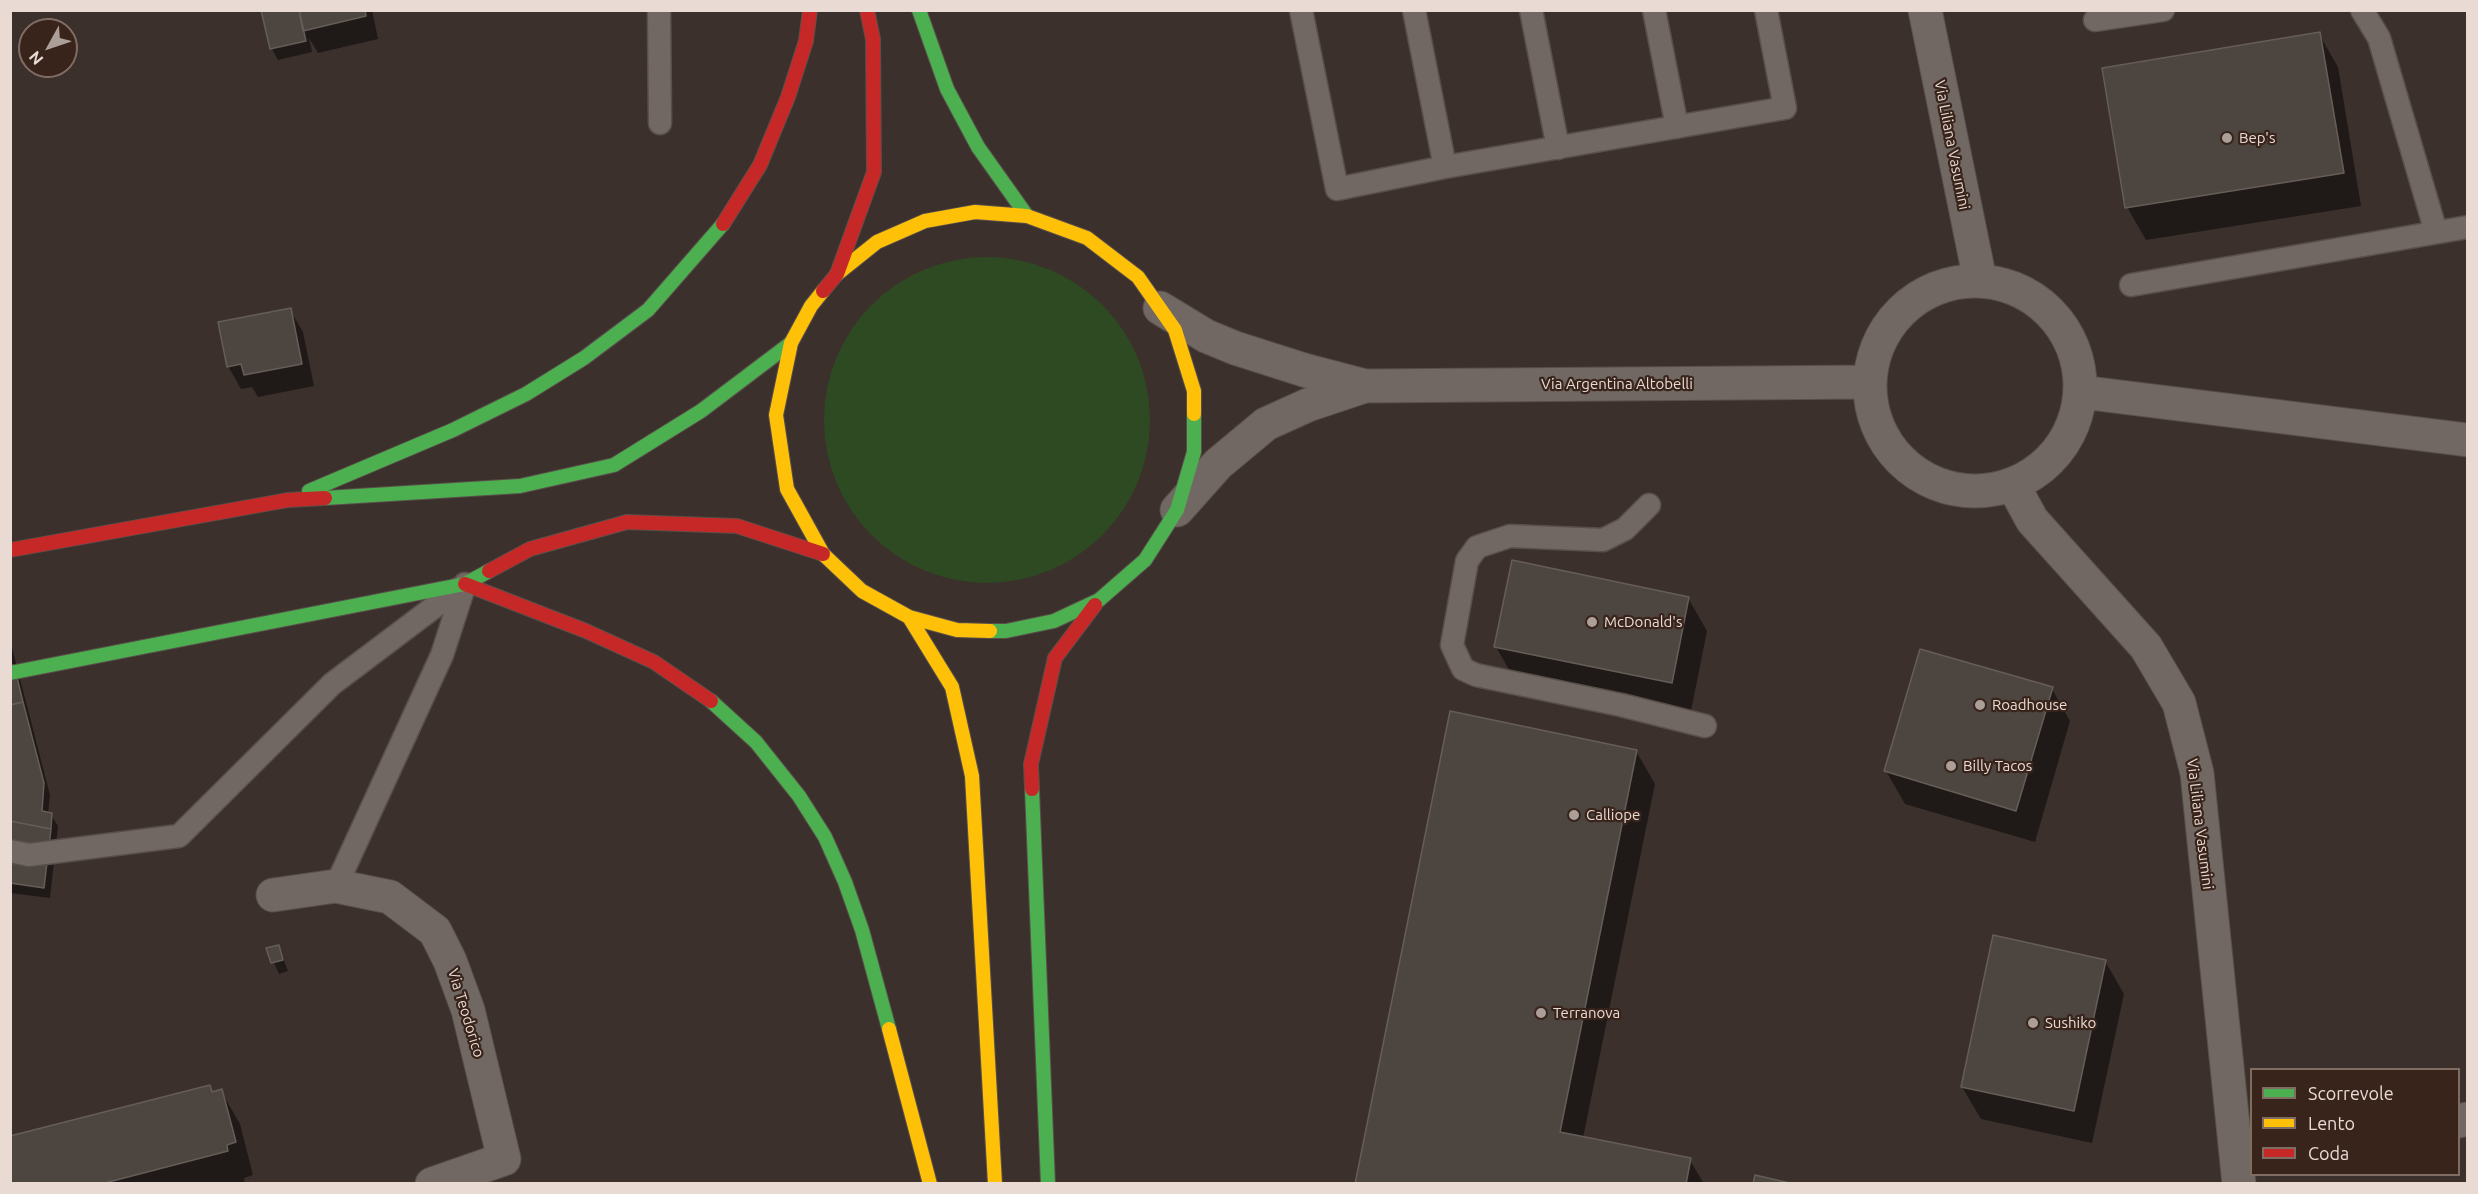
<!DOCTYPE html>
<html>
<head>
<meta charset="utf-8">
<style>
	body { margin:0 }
	#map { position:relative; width:2478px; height:1194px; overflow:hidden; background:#3b302b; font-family:Ubuntu,sans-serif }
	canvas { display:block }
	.frame { position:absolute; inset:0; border:12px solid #e9dbd4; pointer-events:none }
	.legend { position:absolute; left:2250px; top:1068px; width:210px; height:108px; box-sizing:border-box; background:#38241a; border:2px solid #7f6d64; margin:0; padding:8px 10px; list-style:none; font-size:18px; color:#e9dbd4 }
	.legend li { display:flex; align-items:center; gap:12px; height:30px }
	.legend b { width:30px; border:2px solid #7f6d64 }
	.north { position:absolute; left:18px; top:18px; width:60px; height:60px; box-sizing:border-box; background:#38241a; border:2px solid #7f6d64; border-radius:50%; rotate:230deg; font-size:16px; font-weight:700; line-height:24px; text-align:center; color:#e9dbd4 }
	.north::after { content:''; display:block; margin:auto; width:21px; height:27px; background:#ac9f99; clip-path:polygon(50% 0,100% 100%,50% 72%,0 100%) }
</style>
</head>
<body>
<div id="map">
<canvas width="2478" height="1194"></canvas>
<div class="frame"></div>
<ul class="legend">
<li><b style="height:8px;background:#4caf50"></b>Scorrevole</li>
<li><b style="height:8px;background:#ffc107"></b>Lento</li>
<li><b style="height:8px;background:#c62828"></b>Coda</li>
</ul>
<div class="north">N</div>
</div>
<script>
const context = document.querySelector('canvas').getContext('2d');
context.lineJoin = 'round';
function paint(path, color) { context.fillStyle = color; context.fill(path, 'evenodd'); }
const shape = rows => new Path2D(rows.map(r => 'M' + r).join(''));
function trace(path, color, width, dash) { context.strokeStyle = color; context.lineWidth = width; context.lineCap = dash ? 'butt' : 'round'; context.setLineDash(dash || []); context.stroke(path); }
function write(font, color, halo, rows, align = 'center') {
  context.font = font + ' Ubuntu,sans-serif'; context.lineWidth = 4.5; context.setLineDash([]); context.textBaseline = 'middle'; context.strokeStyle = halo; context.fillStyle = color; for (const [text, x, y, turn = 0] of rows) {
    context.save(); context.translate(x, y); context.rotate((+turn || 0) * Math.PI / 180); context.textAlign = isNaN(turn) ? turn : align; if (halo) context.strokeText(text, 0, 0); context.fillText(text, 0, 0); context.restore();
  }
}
paint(shape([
	'824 420a163 163 0 1 1 326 0a163 163 0 1 1-326 0Z'
]), '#2e4a23');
paint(shape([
	[263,10,372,10,378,39,318,53,309,38,312,52,278,60,272,49],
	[2319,34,2338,67,2361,206,2146,240,2127,207],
	[290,310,303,332,314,386,258,397,252,387,241,389,228,366],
	[1688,598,1707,631,1690,716,1515,680,1496,647],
	[10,640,50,795,48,814,51,815,58,826,50,898,10,893],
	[2052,689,2070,721,2035,842,1905,804,1886,771],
	[1636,751,1655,784,1583,1138,1690,1160,1704,1184,1357,1184],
	[278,946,288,971,279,974,268,949],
	[2105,961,2124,994,2092,1143,1981,1119,1962,1087],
	[209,1087,213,1093,221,1091,240,1124,253,1175,244,1178,245,1184,10,1184]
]), '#0007');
const building = shape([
	[261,10,299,10,306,41,270,49,261,10],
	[299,10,365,10,366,16,303,31,299,10],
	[2320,32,2344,173,2125,208,2102,68,2320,32],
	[291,308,302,364,244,375,241,364,227,367,218,322,291,308],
	[1512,560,1689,597,1672,683,1494,647,1512,560],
	[1920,649,2053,687,2016,811,1884,771,1920,649],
	[14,665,23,702,10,705,10,666,14,665],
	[23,702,44,783,42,811,52,813,51,829,10,821,10,705,23,702],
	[1450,711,1637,750,1560,1132,1691,1158,1686,1184,1355,1184,1450,711],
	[10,821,51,829,48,854,10,851,10,821],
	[10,851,48,854,44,888,10,883,10,851],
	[1993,935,2106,960,2074,1111,1961,1087,1993,935],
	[279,945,283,960,271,963,266,948,279,945],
	[210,1085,212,1092,222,1089,236,1142,227,1145,228,1151,101,1184,10,1184,10,1136,210,1085],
	[1755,1175,1794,1184,1753,1184,1755,1175]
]);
paint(building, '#4d4540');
trace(building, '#665d58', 1.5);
const lane = shape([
	[659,10,660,123],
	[1301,10,1337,189,1445,167],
	[1414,10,1445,167,1785,108,1766,10],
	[1531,10,1558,148],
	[1654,10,1677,127],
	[2362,10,2379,38,2436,232],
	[2095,20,2163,10],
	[2131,285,2468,227],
	[1649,505,1625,529,1603,540,1510,536,1477,547,1467,561,1452,645,1463,669,1476,675,1621,705,1705,726],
	[10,851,29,855,179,836,332,684,458,589],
	[336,886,442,655,465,584]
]);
const street = shape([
	[1925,10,1980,280],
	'1870 386a105 105 0 1 1 210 0a105 105 0 1 1-210 0Z',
	[1160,308,1206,336,1235,348,1304,370,1365,386,1868,382],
	[2081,392,2468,440],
	[2013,485,2032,520,2146,647,2179,703,2197,773,2239,1184],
	[1177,510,1218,464,1266,424,1308,405,1365,386],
	[273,895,336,886,390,897,435,931,450,961,468,1010,504,1159,432,1184],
	[2458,1121,2468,1119]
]);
const fast = shape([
	[919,10,947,89,978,147,1027,216],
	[309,491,453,430,526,394,584,358,648,310,723,224],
	[325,498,520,486,614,465,701,411,791,343],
	[990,631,1006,631,1054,621,1099,600,1145,560,1177,510,1194,452,1194,414],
	[10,673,465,584,489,571],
	[711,701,756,742,799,796,825,837,845,882,862,930,889,1029],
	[1032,789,1048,1184]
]);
const slow = shape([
	[837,274,877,242,925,221,975,212,1027,216,1087,238,1138,277,1175,330,1194,391,1194,414],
	[823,291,811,306,791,343,776,415,787,489,823,554,862,591,909,617,957,630,990,631],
	[909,617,952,687,972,776,995,1184],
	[889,1029,930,1184]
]);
const jam = shape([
	[723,224,760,165,788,97,806,41,810,10],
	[823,291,837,274,874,172,873,39,867,10],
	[10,550,288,500,325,498],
	[489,571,530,549,627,522,737,526,823,554],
	[465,584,586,631,654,662,711,701],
	[1032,789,1031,764,1055,658,1095,605]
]);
trace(lane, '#594f4a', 25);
trace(street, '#594f4a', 35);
trace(fast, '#594f4a', 16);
trace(slow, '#594f4a', 16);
trace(jam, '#594f4a', 16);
trace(lane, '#716863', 22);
trace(street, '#716863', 33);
trace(fast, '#4caf50', 14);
trace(slow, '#ffc107', 14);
trace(jam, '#c62828', 14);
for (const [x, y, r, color] of [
	[2227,138,6,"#ac9f99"],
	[1592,622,6,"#ac9f99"],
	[1980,705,6,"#ac9f99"],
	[1951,766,6,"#ac9f99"],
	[1574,815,6,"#ac9f99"],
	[1541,1013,6,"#ac9f99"],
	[2033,1023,6,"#ac9f99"]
]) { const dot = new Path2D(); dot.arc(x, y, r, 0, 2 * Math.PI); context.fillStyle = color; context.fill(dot); trace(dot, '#38241a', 2); }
write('15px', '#e9dbd4', '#38241a', [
	["Bep's",2239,138],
	["McDonald's",1604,622],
	["Roadhouse",1992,705],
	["Billy Tacos",1963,766],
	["Calliope",1586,815],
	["Terranova",1553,1013],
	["Sushiko",2045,1023]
], 'left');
write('15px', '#e9dbd4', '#38241a', [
	["Via Liliana Vasumini",1952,145,79],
	["Via Argentina Altobelli",1617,384],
	["Via Liliana Vasumini",2200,824,83],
	["Via Teodorico",466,1013,73]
]);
</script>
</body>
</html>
